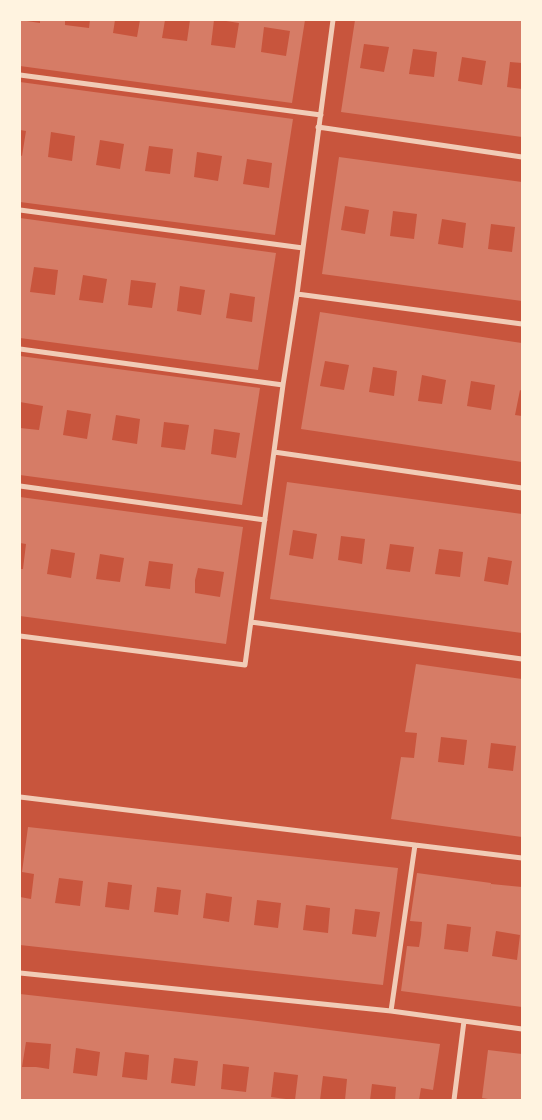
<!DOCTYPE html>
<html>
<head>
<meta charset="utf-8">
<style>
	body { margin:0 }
	#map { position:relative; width:542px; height:1120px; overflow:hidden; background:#c8553d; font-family:"Varela Round",sans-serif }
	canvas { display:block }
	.frame { position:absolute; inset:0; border:21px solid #fff3e0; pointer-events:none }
</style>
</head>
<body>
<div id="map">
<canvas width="542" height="1120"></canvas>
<div class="frame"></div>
</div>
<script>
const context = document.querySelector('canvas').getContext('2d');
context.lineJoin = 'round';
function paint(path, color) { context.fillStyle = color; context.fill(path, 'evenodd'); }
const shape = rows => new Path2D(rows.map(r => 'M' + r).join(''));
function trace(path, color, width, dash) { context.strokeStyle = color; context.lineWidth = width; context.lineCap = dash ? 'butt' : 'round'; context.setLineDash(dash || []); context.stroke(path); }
paint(shape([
	[20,20,40,23,40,20,65,20,65,25,89,28,90,20,115,20,113,33,137,37,140,20,165,20,162,38,187,41,190,20,214,20,211,45,235,48,239,23,226,21,226,20,305,20,292,103,20,66],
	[264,27,290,31,286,56,261,52],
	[355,20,522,20,522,63,510,62,507,87,522,89,522,137,341,112],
	[364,44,389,47,384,72,360,68],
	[413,49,437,52,434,77,409,74],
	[462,57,486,61,482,85,458,81],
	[20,82,293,119,275,235,20,202,20,155,22,156,26,131,20,130],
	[51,132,75,136,72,161,48,157],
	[100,140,124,144,120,169,96,165],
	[149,146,173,149,170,174,145,171],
	[197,152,222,156,218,181,194,177],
	[247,159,272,163,269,188,243,184],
	[339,157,522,182,522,301,322,274],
	[345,206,369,210,365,234,341,230],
	[393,211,417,214,414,239,390,236],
	[442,219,466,223,463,248,438,244],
	[491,224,515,227,512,252,488,249],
	[20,218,276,253,258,370,20,338],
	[34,267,58,270,55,295,30,292],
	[83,275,107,279,103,303,79,300],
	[131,280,156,283,152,308,128,305],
	[180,286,205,290,201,315,177,311],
	[230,293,255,297,252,322,226,318],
	[320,312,515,342,514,347,515,342,522,343,522,391,520,390,515,415,522,416,522,462,301,429],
	[325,361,349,365,344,390,320,386],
	[373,367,397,371,394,396,369,392],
	[422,375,446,380,442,404,418,401],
	[471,381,495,385,491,410,467,406],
	[20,356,260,388,242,505,20,475,20,428,39,430,43,406,20,402],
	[67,410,91,414,87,439,63,435],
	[116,415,140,419,137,444,112,440],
	[164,422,189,425,185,450,161,447],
	[214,429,240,433,236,458,211,454],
	[287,482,522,514,522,633,270,599],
	[293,530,317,534,313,559,289,555],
	[341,536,365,539,362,564,338,560],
	[390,544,414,547,410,572,386,569],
	[439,549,463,552,460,577,435,574],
	[488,557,512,561,508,585,484,581],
	[20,497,243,527,226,644,20,616,20,569,23,569,26,544,20,543],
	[51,549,75,553,71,578,47,574],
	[100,554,124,558,120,582,96,579],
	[149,561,173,564,170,589,145,586],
	[198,568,224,572,220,597,195,593,195,580],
	[416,664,522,679,522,837,391,819,401,757,414,758,417,733,405,732],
	[441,737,467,740,464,765,438,762],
	[491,743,516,746,513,771,488,768],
	[28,827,398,868,383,985,20,945,20,897,31,899,34,874,22,872],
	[59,878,83,881,80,906,55,903],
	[108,882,132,885,129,910,105,907],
	[157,887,181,890,178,915,154,912],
	[206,893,232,897,229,922,203,918],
	[257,900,281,903,278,928,254,925],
	[306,905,330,908,328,933,303,930],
	[355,909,380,912,376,937,352,934],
	[417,873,491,883,490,892,491,884,522,887,522,1007,401,991,407,946,419,947,421,935,422,922,410,921],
	[447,924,471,927,468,952,444,949],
	[496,931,520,935,517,960,492,956],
	[20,994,242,1019,440,1044,433,1090,421,1088,419,1100,395,1100,396,1087,372,1084,370,1100,345,1100,347,1079,323,1076,320,1100,295,1100,298,1075,274,1072,271,1097,286,1099,286,1100,20,1100],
	[26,1042,51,1044,49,1069,36,1067,22,1067],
	[76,1048,100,1052,97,1076,73,1073],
	[125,1052,149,1055,147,1080,122,1077],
	[174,1058,198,1061,195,1086,171,1083],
	[223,1064,249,1067,246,1092,221,1089],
	[488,1050,522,1054,522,1100,494,1100,482,1098]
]), '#d67c66');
trace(shape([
	[20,75,321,115],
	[318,127,522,157],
	[20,210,303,248],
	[297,294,522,324],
	[20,349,283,385],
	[274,452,522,488],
	[20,486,265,520],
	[251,622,522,659],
	[20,636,245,665,283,385,297,294,333,20],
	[20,797,522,858],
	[20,973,391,1011,522,1029],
	[391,1011,415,845],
	[454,1100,464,1021]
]), '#f1ccb7', 5);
</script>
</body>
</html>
